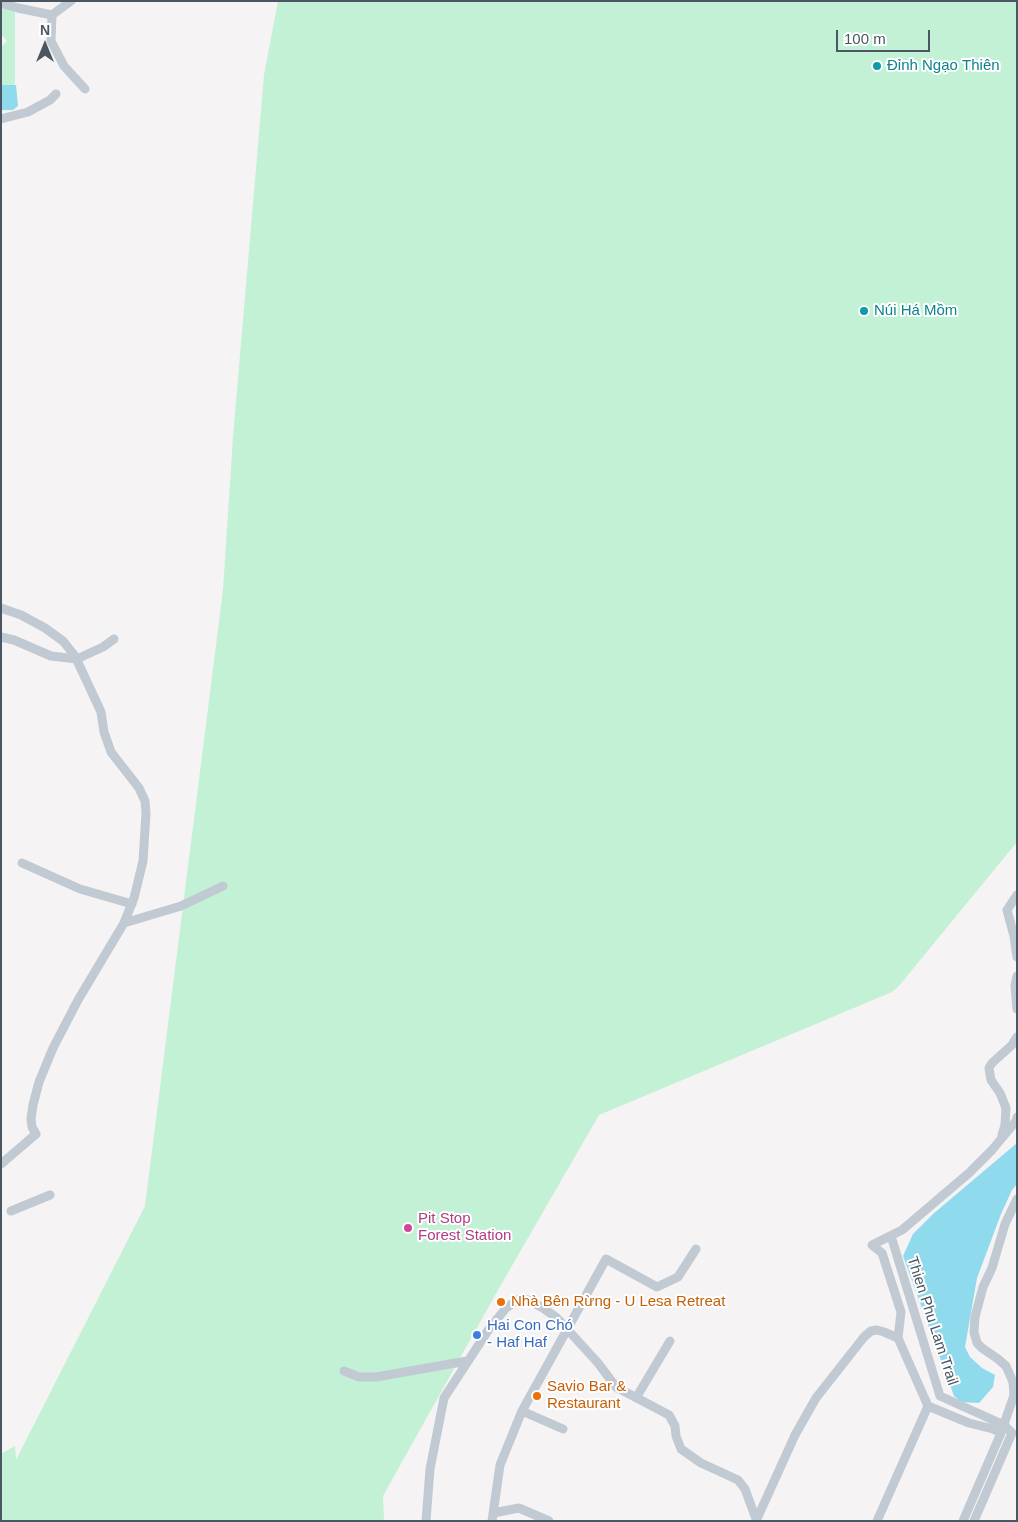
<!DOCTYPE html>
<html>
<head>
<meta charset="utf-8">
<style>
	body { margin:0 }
	#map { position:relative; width:1018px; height:1522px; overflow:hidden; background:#f5f3f3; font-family:Helvetica,sans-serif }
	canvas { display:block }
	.frame { position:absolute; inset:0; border:2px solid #4a5661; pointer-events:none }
	.north { position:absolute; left:20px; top:20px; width:50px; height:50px; -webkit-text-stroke:4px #fff; paint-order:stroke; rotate:0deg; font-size:14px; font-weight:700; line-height:20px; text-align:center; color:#4a5661 }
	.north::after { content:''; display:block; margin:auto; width:18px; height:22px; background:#4a5661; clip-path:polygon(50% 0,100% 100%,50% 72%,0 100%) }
	.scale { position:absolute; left:836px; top:30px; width:94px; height:22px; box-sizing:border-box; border:2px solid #4a5661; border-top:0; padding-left:6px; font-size:15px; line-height:18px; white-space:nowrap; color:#4a5661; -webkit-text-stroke:4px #fff; paint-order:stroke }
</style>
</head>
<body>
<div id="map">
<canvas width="1018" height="1522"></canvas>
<div class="frame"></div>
<div class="north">N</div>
<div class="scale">100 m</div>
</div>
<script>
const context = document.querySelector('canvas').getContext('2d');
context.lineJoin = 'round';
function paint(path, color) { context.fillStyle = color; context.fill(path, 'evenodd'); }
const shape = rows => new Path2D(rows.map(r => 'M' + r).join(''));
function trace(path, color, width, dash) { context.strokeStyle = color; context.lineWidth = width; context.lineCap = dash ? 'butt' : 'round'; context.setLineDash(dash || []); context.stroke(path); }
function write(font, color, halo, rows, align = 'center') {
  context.font = font + ' Helvetica,sans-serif'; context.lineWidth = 4; context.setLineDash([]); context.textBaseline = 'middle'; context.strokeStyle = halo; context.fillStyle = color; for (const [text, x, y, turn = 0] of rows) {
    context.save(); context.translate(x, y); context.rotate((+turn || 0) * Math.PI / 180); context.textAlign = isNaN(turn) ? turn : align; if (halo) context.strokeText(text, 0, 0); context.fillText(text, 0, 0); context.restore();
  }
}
paint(shape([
	[1,1,7,7,12,1,15,1,15,84,1,92,1,47,7,41,1,34],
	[278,1,1017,1,1017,842,898,987,892,992,599,1115,498,1290,383,1496,384,1521,1,1521,1,1454,15,1446,16,1460,145,1206,223,590,233,437,264,75]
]), '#c3f1d5');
paint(shape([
	[1,85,16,85,18,106,13,110,1,110],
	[1017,1143,1017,1184,1012,1190,1001,1214,977,1278,965,1347,970,1357,982,1368,995,1375,993,1387,979,1403,961,1402,954,1396,903,1256,913,1234,933,1214]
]), '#90daee');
trace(shape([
	[1,3,18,8,52,15,71,1],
	[52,15,51,41,64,66,85,89],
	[1,119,28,112,50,100,56,94],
	[1,608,21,615,45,628,63,641,75,656,101,712,104,732,111,752,139,788,145,801,146,813,143,861,134,898,124,923,78,1000,53,1048,39,1082,33,1105,31,1119,32,1127,36,1134,1,1164],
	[1,637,14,640,51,656,77,659,103,647,114,639],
	[22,863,80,889,132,904],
	[1007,910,1014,936,1017,957],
	[1007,910,1017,895],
	[124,923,181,906,223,886],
	[1017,976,1015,986,1017,1009],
	[1002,1135,1005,1125,1006,1108,1000,1093,991,1080,989,1068,992,1063,1012,1045,1017,1037],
	[11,1211,50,1195],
	[891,1236,940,1396,1004,1425,1012,1433,974,1521],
	[898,1338,901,1312,882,1253,872,1245,902,1230,969,1173,992,1150,1016,1121,1017,1117],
	[344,1371,359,1377,376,1377,467,1361],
	[636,1398,670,1341],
	[522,1411,563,1429],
	[493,1513,519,1508,549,1521],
	[426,1521,430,1469,444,1398,489,1329,506,1308,519,1299,528,1300,543,1308,557,1318,598,1363,616,1387,669,1415,675,1426,676,1436,681,1449,701,1463,738,1480,745,1489,756,1519],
	[492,1521,500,1465,522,1411,606,1259,657,1287,678,1277,696,1249],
	[756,1521,795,1435,816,1398,864,1337,871,1331,877,1330,884,1332,898,1338,928,1406,969,1423,993,1429,1001,1433],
	[877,1521,928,1406],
	[963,1521,1001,1433,1014,1395,1013,1382,1006,1366,998,1359,982,1348,977,1343,974,1332,975,1317,983,1287,992,1268,1005,1224,1017,1199]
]), '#c1cad2', 9);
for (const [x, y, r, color] of [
	[877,66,5,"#0f9aa8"],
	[864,311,5,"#0f9aa8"],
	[408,1228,5,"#d1479c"],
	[501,1302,5,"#e8710a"],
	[477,1335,5,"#3f7fe0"],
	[537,1396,5,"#e8710a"]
]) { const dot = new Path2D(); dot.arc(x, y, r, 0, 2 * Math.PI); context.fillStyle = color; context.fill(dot); trace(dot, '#fff', 2); }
write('15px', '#0d838f', '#fff', [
	["Đỉnh Ngạo Thiên",887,66],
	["Núi Há Mồm",874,311]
], 'left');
write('15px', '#b23c85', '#fff', [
	["Pit Stop",418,1219],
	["Forest Station",418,1236]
], 'left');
write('15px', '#c56008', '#fff', [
	["Nhà Bên Rừng - U Lesa Retreat",511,1302],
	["Savio Bar &",547,1387],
	["Restaurant",547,1404]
], 'left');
write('15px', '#4a5661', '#fff', [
	["Thien Phu Lam Trail",932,1321,72]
]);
write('15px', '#366cbe', '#fff', [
	["Hai Con Chó",487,1326],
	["- Haf Haf",487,1343]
], 'left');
</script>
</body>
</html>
